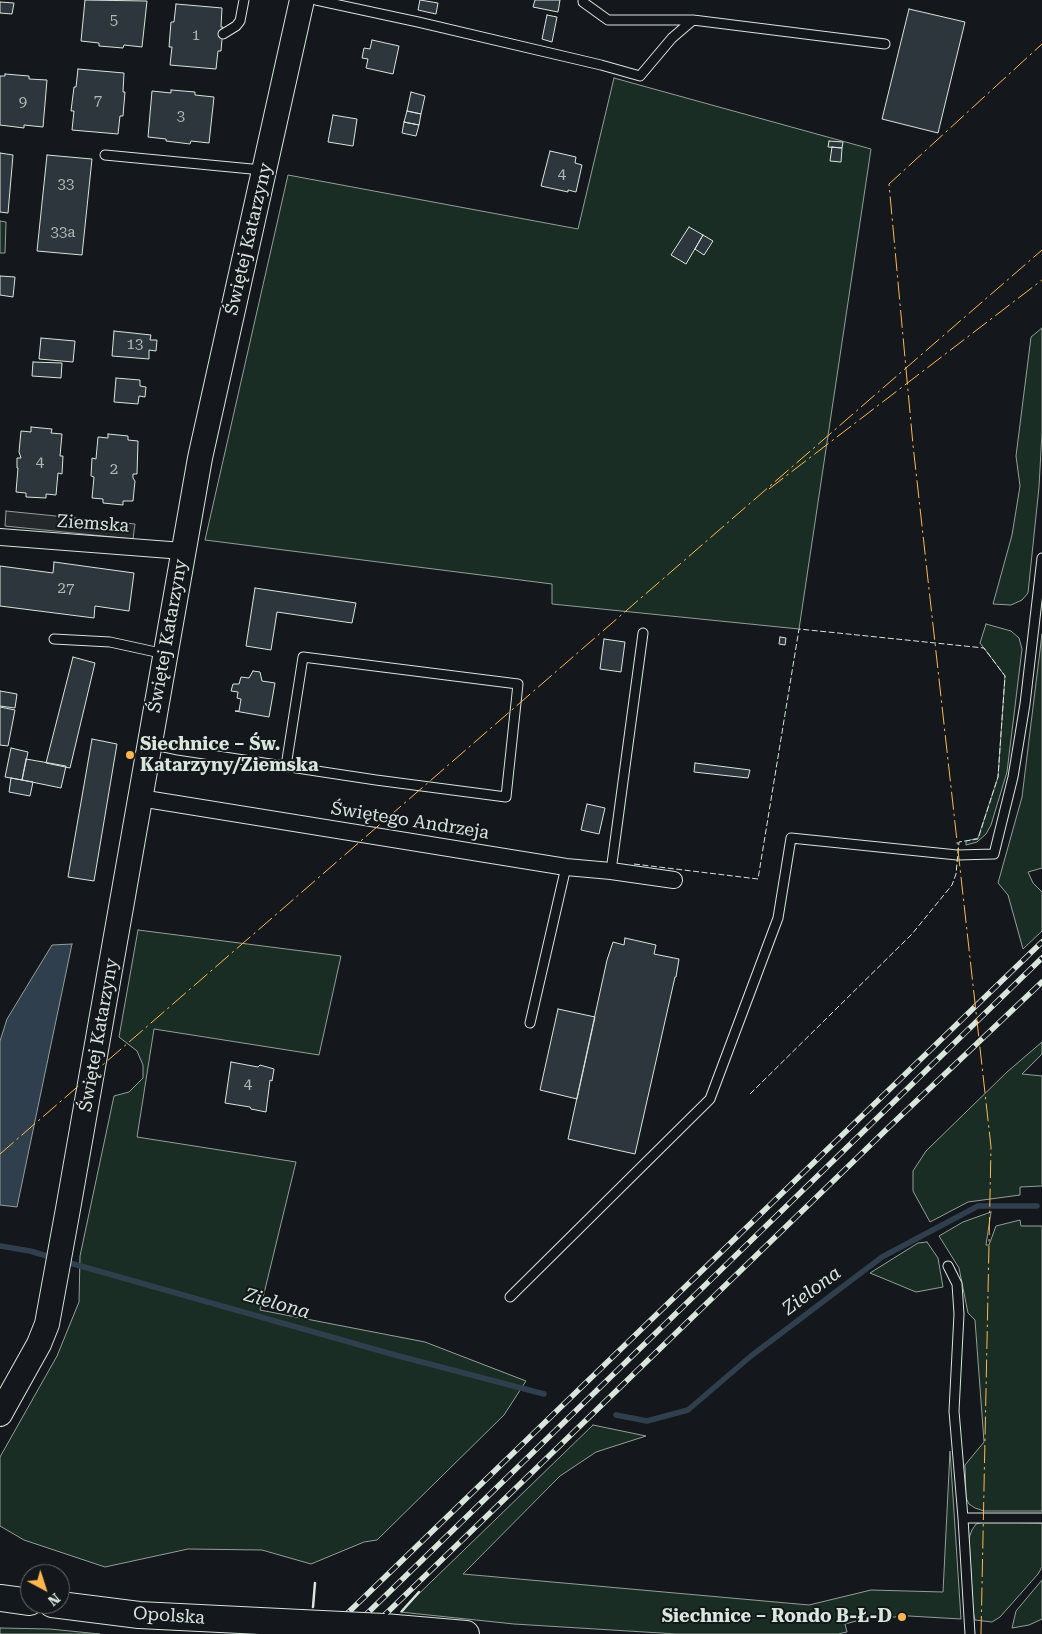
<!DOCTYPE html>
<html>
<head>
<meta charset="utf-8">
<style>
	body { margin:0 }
	#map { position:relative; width:1042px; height:1634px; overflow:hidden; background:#14181c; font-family:"Roboto Serif",serif }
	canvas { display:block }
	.north { position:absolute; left:20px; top:1564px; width:50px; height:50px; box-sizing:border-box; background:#14181c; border:1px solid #626a69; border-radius:50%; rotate:140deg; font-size:14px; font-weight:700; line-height:20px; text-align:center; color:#d8e6dc }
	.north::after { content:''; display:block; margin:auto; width:18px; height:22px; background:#ffb74d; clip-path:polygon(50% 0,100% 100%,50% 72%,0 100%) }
</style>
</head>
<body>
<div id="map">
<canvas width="1042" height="1634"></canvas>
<div class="north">N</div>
</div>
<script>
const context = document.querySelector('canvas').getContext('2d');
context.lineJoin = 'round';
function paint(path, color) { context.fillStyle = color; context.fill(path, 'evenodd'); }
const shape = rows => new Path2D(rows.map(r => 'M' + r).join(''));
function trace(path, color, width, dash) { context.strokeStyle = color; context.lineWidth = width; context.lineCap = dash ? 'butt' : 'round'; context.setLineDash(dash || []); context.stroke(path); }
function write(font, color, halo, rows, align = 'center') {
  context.font = font + ' "Roboto Serif",serif'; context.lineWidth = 4; context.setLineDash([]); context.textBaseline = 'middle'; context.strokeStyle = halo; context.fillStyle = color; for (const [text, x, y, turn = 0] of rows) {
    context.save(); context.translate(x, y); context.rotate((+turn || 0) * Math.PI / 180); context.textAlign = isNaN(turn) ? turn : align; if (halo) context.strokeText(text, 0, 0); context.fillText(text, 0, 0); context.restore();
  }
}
const green = shape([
	[614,78,871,149,799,629,552,604,552,584,205,540,288,175,578,229,614,78],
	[0,221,6,222,5,253,0,253,0,221],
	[1042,328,1042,432,1039,487,1028,593,1022,600,1011,605,993,604,1012,535,1020,486,1016,456,1031,337,1042,328],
	[986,624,1011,631,1019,638,1022,649,1007,772,991,825,986,834,977,842,966,845,966,841,978,838,998,777,1005,676,980,643,986,624],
	[1042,634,1042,868,1028,872,1033,883,1042,892,1042,931,1023,949,1008,895,998,883,1022,797,1042,634],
	[138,930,341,956,319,1055,154,1029,137,1137,296,1162,260,1310,425,1342,526,1381,504,1415,377,1540,364,1542,311,1564,262,1550,188,1549,105,1567,24,1540,0,1526,0,1457,57,1356,79,1302,80,1256,114,1096,129,1092,143,1078,143,1065,137,1051,119,1037,138,930],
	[1042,1042,1042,1054,1022,1074,1042,1076,1042,1186,1020,1187,1020,1195,968,1202,930,1222,913,1191,913,1171,926,1151,1007,1072,1042,1042],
	[991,1212,986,1245,989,1245,996,1226,1020,1220,1021,1226,1042,1226,1042,1511,984,1511,975,1508,969,1504,966,1498,965,1465,984,1442,975,1320,968,1313,959,1268,939,1236,963,1222,991,1212],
	[927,1242,938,1258,943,1287,916,1292,870,1273,918,1243,927,1242],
	[593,1425,646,1436,596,1452,560,1476,463,1574,809,1605,871,1590,943,1592,950,1451,961,1619,909,1616,864,1619,845,1624,847,1632,838,1634,677,1634,514,1624,400,1612,593,1425],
	[984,1522,1042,1523,1042,1567,1038,1574,1000,1617,992,1622,975,1620,973,1612,969,1538,972,1530,976,1524,984,1522],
	[1042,1580,1042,1619,1029,1625,1012,1628,1016,1611,1042,1580],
	[0,1628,50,1629,100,1634,0,1634,0,1628]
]);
paint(green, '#1a2d24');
trace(green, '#939e99', 1);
const parking = shape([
	[6,511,135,524,133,539,5,526,6,511]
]);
paint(parking, '#24282b');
trace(parking, '#939e99', 1);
const water = shape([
	[72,944,17,1207,0,1205,0,1041,7,1019,52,945,72,944]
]);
paint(water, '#2f3f4d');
trace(water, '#939e99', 1);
trace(shape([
	[0,1246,30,1251,54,1258],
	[63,1261,395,1355,544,1394],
	[616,1415,647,1421,688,1410,751,1356,882,1257,978,1206,1037,1206]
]), '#2f3f4d', 5.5);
const building = shape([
	[85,0,147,1,142,47,124,45,123,48,99,46,99,43,81,41,85,0],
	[420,0,438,3,436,14,418,10,420,0],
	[535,0,560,0,558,12,533,7,535,0],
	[0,2,14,3,12,14,0,13,0,2],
	[176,4,222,8,221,27,223,27,221,51,218,51,216,69,170,65,172,47,169,47,171,22,174,22,176,4],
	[909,9,965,22,938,133,882,119,909,9],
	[547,15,557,17,552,42,542,39,547,15],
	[372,40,399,46,393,74,366,68,368,59,362,58,364,48,370,49,372,40],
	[78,69,124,73,123,92,125,92,123,116,120,116,118,134,72,130,74,111,71,111,74,87,76,87,78,69],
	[5,74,29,76,29,79,47,80,43,127,24,125,24,128,0,125,0,76,5,76,5,74],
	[171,90,195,92,195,95,214,97,209,143,191,141,190,144,166,141,166,139,148,137,152,91,171,93,171,90],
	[411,92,425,96,421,114,407,111,411,92],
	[407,111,421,114,419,125,404,122,407,111],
	[333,115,357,119,353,146,328,142,333,115],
	[404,122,419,125,416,136,402,133,404,122],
	[829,141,843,142,842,148,828,147,829,141],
	[832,147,842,148,841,162,830,161,832,147],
	[550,151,576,157,575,163,582,165,576,192,568,190,568,192,541,186,550,151],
	[0,153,13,155,8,213,0,212,0,153],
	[47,155,92,159,82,255,37,251,47,155],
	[689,227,703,235,686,264,671,255,689,227],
	[703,235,713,241,704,255,695,249,703,235],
	[0,276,15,277,13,297,0,295,0,276],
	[114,331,151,335,150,340,157,340,156,351,149,350,149,359,112,356,114,331],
	[41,338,75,341,73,362,39,359,41,338],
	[33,362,62,363,61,378,32,376,33,362],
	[116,378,140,380,140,386,146,387,145,397,139,396,138,404,114,402,116,378],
	[31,427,52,429,51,433,62,434,60,456,63,456,62,474,58,473,56,495,46,494,46,498,26,497,26,493,16,492,18,468,17,468,17,458,21,458,19,452,21,431,31,432,31,427],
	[108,434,128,436,128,440,138,441,137,474,133,474,133,478,135,481,133,501,123,501,123,505,103,503,103,499,92,498,94,477,91,476,92,458,96,459,98,437,108,438,108,434],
	[54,562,134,573,129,611,95,606,94,618,0,606,0,566,53,573,54,562],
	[255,588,356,603,352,623,277,612,271,650,246,646,255,588],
	[780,637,786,638,785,645,779,644,780,637],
	[604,639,625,642,621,672,600,669,604,639],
	[73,657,95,663,70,768,46,763,73,657],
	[253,671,260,672,262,681,275,683,269,717,235,711,239,711,241,699,237,698,238,692,231,691,233,684,239,684,241,677,249,678,253,671],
	[0,691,17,694,15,708,0,706,0,691],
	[0,707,15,710,8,746,0,745,0,707],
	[92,739,117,744,94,881,68,877,92,739],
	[11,748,28,752,22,780,5,777,11,748],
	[26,759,66,766,61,788,22,780,26,759],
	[695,763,750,770,748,778,694,772,695,763],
	[11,778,33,782,30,796,9,792,11,778],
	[587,804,605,808,599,834,581,830,587,804],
	[625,938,656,945,654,954,679,959,676,977,675,977,635,1154,568,1139,607,960,613,942,624,945,625,938],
	[558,1009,595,1017,577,1099,540,1090,558,1009],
	[231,1062,258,1067,260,1065,274,1069,272,1081,270,1080,266,1112,251,1109,250,1107,225,1103,231,1062]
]);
paint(building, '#2c363c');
trace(building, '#d8e6dc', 1);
const lane = shape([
	[316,0,418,22,601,65,640,76,672,38,693,20,885,44],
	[583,0,583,2,608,20,693,20],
	[223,34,236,26,240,21,244,0],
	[105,155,262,170],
	[54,639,110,642,165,654],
	[150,744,178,750,376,780,506,797,518,684,303,657,286,766],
	[611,871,643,633],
	[530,1023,566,867],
	[948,1266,957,1284,959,1314,954,1411,963,1518,970,1634],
	[510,1297,710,1099,778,918,791,838,957,855,994,854,1013,777,1025,704,1042,558],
	[963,1518,1042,1518]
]);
const street = shape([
	[0,537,183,551],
	[140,798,566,867,611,871,674,880]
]);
const secondary = shape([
	[0,1414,39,1344,47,1324,68,1209,200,458,302,0]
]);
const primary = shape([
	[0,1598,30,1602],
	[52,1604,139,1615,301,1623],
	[384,1627,466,1634]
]);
trace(lane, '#d8e6dc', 11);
trace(street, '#d8e6dc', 18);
trace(secondary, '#d8e6dc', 26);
trace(primary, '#d8e6dc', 28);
trace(lane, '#14181c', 9);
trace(street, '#14181c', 16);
trace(secondary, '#14181c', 24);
trace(primary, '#14181c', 26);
const rail = shape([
	[326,1634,1042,942],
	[346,1634,1042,958],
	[365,1634,889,1127,1042,982]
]);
trace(rail, '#d8e6dc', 5.5);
trace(rail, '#14181c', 4, [11]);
const primaryBridge = shape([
	[301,1623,384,1627]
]);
trace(primaryBridge, '#d8e6dc', 28, []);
trace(primaryBridge, '#14181c', 26);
trace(shape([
	[634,864,758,879,799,629,984,648,1005,676,998,777,978,839,959,842,956,874,952,885,912,934,750,1094]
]), '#d8e6dc', 1, [6, 2.5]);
trace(shape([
	[313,1607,315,1583],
	[402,1611,419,1592]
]), '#d8e6dc', 2.5);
trace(shape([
	[769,489,1042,280],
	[0,1154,1042,250],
	[981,1634,991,1147,913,445,889,184,1042,44]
]), '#ffb74d', 1, [18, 4, 2.5, 4]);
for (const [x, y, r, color] of [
	[130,755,5,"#ffb74d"],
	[902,1617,5,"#ffb74d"]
]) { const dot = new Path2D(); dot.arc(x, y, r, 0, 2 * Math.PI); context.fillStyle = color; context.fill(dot); trace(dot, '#14181c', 2); }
write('15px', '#adbab4', null, [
	["5",114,21],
	["1",196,36],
	["7",98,101],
	["9",23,103],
	["3",181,117],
	["4",562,175],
	["33",66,185],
	["33a",63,233],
	["13",135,345],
	["4",40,463],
	["2",114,470],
	["27",66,589],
	["4",248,1085]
]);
write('18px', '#d8e6dc', '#14181c', [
	["Świętej Katarzyny",249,239,-77],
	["Ziemska",93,524,4],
	["Świętej Katarzyny",168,636,-80],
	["Świętego Andrzeja",410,821,9],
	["Świętej Katarzyny",99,1035,-80],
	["Opolska",169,1616,4]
]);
write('bold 18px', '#d8e6dc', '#14181c', [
	["Siechnice – Św.",140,745],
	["Katarzyny/Ziemska",140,766],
	["Siechnice – Rondo B-Ł-D",892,1617,"right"]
], 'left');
write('italic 19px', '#d8e6dc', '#14181c', [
	["Zielona",812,1291,-37],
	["Zielona",277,1304,16]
]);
</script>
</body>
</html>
